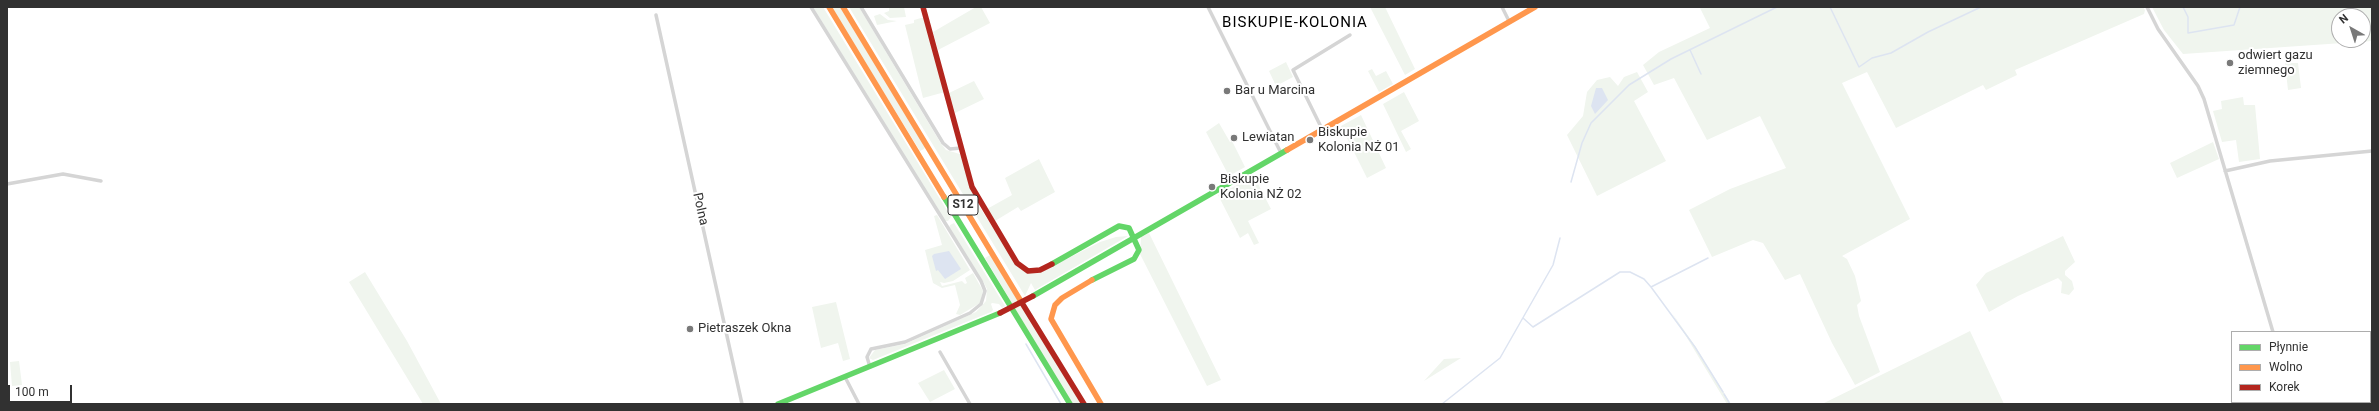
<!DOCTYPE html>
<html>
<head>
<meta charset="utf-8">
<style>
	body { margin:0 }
	#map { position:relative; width:2379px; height:411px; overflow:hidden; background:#fff; font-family:Roboto,sans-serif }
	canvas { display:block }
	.frame { position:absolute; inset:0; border:8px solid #313131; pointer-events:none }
	.legend { position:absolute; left:2231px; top:331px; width:140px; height:72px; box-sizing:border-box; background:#fff; border:1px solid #adadad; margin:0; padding:5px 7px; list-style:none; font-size:12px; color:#313131 }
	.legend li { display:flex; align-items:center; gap:8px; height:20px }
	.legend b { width:20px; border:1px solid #adadad }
	.north { position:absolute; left:2331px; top:8px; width:40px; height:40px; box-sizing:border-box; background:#fff; border:1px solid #adadad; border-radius:50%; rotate:321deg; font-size:11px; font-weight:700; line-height:16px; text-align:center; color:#313131 }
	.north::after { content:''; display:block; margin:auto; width:14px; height:18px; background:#797979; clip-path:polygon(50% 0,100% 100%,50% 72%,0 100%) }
	.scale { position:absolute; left:8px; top:385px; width:64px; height:18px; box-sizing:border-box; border:2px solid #313131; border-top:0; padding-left:5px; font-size:12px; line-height:14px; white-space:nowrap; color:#313131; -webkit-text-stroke:3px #fff; paint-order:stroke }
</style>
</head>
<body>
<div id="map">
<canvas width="2379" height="411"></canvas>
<div class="frame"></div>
<ul class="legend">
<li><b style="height:5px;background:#63d668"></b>Płynnie</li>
<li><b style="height:5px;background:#ff974d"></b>Wolno</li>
<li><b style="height:5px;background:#b3261e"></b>Korek</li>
</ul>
<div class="north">N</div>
<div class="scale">100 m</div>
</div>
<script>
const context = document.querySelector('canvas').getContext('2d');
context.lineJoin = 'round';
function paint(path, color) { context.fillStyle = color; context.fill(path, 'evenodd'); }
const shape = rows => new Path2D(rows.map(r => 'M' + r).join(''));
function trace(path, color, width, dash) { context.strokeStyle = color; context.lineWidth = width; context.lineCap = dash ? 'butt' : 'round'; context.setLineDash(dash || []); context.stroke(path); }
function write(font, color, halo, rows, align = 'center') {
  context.font = font + ' Roboto,sans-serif'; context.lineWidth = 4; context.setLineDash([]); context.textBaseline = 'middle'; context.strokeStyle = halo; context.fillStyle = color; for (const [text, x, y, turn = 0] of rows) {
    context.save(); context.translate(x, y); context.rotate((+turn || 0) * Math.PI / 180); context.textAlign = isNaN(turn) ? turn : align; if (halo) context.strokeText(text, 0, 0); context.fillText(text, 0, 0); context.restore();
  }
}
paint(shape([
	[813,7,823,7,951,217,948,221,944,221],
	[831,7,840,7,925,147,924,149,920,151],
	[849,7,859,7,940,142,946,150,960,154,975,200,1018,267,1026,272,1047,269,1100,242,1116,237,1128,236,1035,290,1031,283,1025,296],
	[889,7,904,7,906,17,890,18,884,13,889,11],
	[976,7,981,7,990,23,938,50,933,32],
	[1370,7,1385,7,1415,69,1405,75],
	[1702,7,2143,7,2145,10,2144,14,2015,70,2017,75,1986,90,1983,85,1896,128,1867,72,1842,83,1910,219,1842,256,1847,259,1855,276,1861,301,1857,305,1859,316,1880,372,1855,385,1832,343,1800,274,1785,280,1763,243,1753,240,1712,257,1689,210,1730,189,1786,168,1760,116,1707,140,1674,78,1654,85,1643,65,1659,52,1710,28,1700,8],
	[2152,7,2372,7,2372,41,2183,54,2164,30],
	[2339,16,2363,16,2363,40,2339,40],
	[880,14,888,20,897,21,877,25,874,16],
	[921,18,924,18,945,92,923,98,905,25,914,23,914,20],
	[1286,62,1293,77,1276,86,1269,71],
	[2285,63,2298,63,2301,88,2288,90],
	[1372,69,1376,76,1386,71,1393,84,1379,92,1368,71],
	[1637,72,1648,92,1634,101,1666,161,1597,196,1567,135,1583,116,1587,92,1597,80,1610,77,1618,86,1624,77],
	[974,81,984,99,955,113,949,93],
	[1404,92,1419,121,1401,131,1411,149,1406,152,1383,104],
	[2243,97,2244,105,2255,105,2260,159,2239,162,2236,140,2222,142,2213,111,2222,109,2221,101],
	[1361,115,1386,168,1367,178,1341,126],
	[1219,123,1230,142,1232,141,1245,167,1229,176,1206,132],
	[2213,142,2219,159,2177,178,2170,163],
	[1039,159,1055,192,1021,211,1018,207,995,221,987,209,1012,195,1005,178],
	[1254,176,1271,209,1248,221,1259,243,1254,245,1248,233,1240,238,1218,195],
	[937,215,970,270,953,281,944,283,940,282,942,286,962,281,965,284,967,283,965,278,973,273,983,291,980,303,960,315,956,314,960,305,955,285,942,288,933,283,925,250,942,245,934,216],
	[954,223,1005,306,1002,308,999,304,992,303,991,304,993,310,991,312,873,360,869,358,875,350,905,344,976,312,986,301,987,289,984,283,949,228,950,225],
	[1149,233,1221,380,1207,386,1140,254,1141,237],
	[2063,236,2075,262,2065,271,2065,275,2072,281,2074,289,2069,295,2061,293,2062,282,2058,278,2018,296,1989,312,1976,285,1986,273],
	[990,255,1081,404,1072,404,985,258],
	[365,272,407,341,441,404,423,404,349,282],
	[836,302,850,359,843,361,838,343,821,348,812,307],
	[1672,313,1695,346,1731,404,1727,404],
	[1970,331,2004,404,1822,404,1938,347],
	[1461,358,1424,381,1444,359],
	[19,361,22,385,12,386,10,362],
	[944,370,955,389,930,402,918,383]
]), '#f0f5ee');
paint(shape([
	[1596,88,1602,88,1608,100,1595,114,1591,106],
	[949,251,961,269,945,279,938,270,936,271,932,256,934,254]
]), '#dde4f1');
trace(shape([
	[1830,7,1859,67,1872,58,1891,53,1928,32,1981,7],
	[2183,7,2188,17,2188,33,2234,25,2240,7],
	[1690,50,1701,74],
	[1571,182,1582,143,1591,123,1629,85,1671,59,1777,7],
	[1651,287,1708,258],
	[1523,318,1533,327,1620,272,1630,272,1644,279,1651,287,1695,347,1723,392],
	[1026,344,1061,404],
	[1724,394,1730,404],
	[1442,404,1500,358,1553,265,1560,238]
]), '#dde4f1', 1.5);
trace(shape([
	[811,7,981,281,985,291,981,304,970,313,905,342,871,349,867,357,870,367],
	[861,7,943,143,950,149,961,148],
	[1208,7,1281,153],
	[1502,7,1509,21],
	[2147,7,2158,29,2198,86,2204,99,2273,332],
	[656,15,742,404],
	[1322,129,1293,70,1350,35],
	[2225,171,2270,161,2372,151],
	[7,184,63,174,101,181],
	[940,352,970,404],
	[845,377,859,404],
	[2293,402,2294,404]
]), '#d5d5d5', 3.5);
trace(shape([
	[944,197,1070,404],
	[1052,264,1119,226,1129,228,1139,250,1134,259,1092,280],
	[1033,296,1287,150],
	[778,404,1000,313]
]), '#63d668', 5.5);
trace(shape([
	[829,7,944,197],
	[843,7,1022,303],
	[1287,150,1535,7],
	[1092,280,1062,298,1055,305,1051,319,1101,404]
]), '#ff974d', 5.5);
trace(shape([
	[923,7,972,187,1017,263,1028,271,1040,270,1052,264],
	[1022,303,1084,404]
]), '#b3261e', 5.5);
trace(shape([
	[1000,313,1033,296]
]), '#b3261e', 5.5);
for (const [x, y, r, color] of [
	[2230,63,4,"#797979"],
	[1227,91,4,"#797979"],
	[1234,138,4,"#797979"],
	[1310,140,4,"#797979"],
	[1212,187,4,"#797979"],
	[690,329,4,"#797979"]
]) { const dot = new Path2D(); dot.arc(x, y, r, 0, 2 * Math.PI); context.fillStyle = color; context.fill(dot); trace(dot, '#fff', 1.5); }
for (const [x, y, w] of [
	[963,205,30]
]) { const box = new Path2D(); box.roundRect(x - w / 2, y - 10, w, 20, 3); context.fillStyle = '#fff'; context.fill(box); trace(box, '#313131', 1); }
write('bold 12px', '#313131', null, [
	["S12",963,205]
]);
write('13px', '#313131', '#fff', [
	["odwiert gazu",2238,56],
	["ziemnego",2238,71],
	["Bar u Marcina",1235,91],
	["Biskupie",1318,133],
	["Kolonia NŻ 01",1318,148],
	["Lewiatan",1242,138],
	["Biskupie",1220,180],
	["Kolonia NŻ 02",1220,195],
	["Pietraszek Okna",698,329]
], 'left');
write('13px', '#313131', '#fff', [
	["Polna",700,209,77]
]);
context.letterSpacing = '1px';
write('15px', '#000', '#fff', [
	["BISKUPIE-KOLONIA",1295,23]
]);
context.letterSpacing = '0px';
</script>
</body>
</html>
